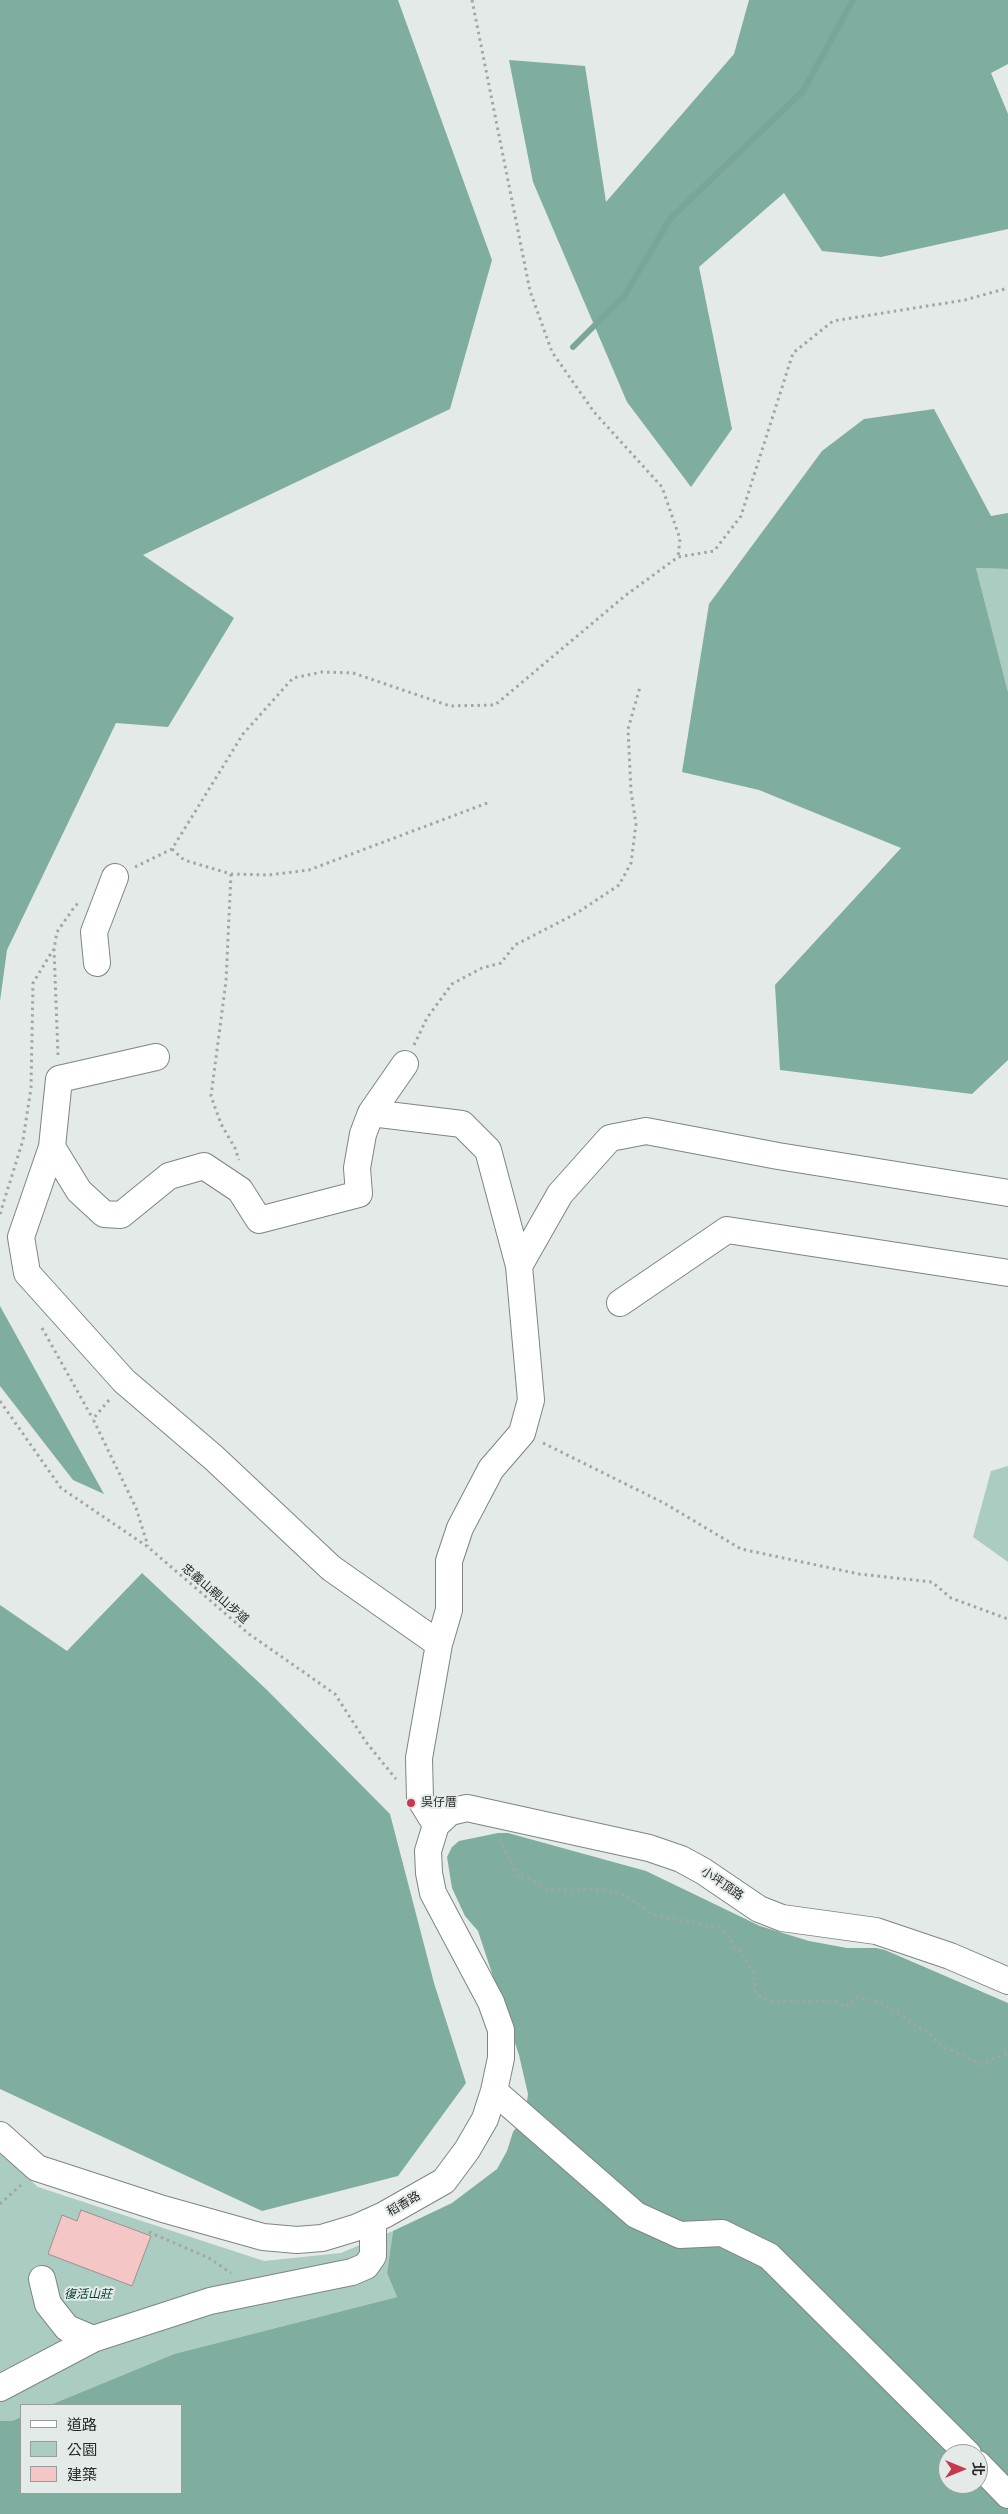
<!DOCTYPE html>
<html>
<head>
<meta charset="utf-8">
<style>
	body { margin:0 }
	#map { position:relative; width:1008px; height:2514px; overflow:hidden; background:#e3eae8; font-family:Bitter,"Noto Sans TC",serif }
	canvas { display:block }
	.legend { position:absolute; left:20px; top:2404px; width:162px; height:90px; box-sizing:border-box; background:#e3eae8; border:1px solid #989d9c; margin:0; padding:6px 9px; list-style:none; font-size:15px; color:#282a29 }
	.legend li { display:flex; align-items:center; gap:10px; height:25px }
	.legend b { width:25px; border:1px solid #989d9c }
	.north { position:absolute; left:938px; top:2444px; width:50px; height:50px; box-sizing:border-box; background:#e3eae8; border:1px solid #989d9c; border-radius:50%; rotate:90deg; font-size:14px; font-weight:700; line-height:20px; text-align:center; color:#282a29 }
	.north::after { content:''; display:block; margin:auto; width:18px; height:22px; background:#c9384c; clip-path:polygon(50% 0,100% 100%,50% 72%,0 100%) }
</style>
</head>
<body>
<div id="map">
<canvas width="1008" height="2514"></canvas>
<ul class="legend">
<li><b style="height:6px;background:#fff"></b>道路</li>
<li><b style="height:14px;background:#abccc1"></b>公園</li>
<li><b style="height:14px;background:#f4c6c6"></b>建築</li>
</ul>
<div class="north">北</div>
</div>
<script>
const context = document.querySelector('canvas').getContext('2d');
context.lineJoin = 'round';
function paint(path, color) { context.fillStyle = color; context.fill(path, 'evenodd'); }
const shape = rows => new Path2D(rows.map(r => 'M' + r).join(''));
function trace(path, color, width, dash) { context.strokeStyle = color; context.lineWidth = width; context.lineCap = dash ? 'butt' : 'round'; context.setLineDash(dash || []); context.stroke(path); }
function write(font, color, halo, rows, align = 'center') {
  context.font = font + ' Bitter,"Noto Sans TC",serif'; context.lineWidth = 4; context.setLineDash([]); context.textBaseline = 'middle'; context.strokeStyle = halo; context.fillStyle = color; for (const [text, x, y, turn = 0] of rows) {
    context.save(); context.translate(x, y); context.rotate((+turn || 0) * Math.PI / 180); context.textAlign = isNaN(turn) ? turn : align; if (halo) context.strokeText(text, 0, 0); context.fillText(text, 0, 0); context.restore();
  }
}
paint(shape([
	[976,568,1008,569,1008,692],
	[1008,1466,1008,1562,973,1537,991,1471],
	[0,2152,38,2187,264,2261,341,2253,393,2231,387,2273,397,2297,174,2354,50,2405,21,2405,21,2417,12,2421,0,2421]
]), '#abccc1');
paint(shape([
	[0,0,398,0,492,260,450,409,143,555,234,618,168,727,116,723,7,950,0,1001],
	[749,0,1008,0,1008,64,991,73,1008,114,1008,229,881,257,822,251,784,193,699,267,732,429,691,487,627,402,533,182,509,60,585,66,606,202,734,54],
	[934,409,991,516,1008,513,1008,569,976,568,1008,692,1008,1060,972,1094,780,1070,775,985,901,848,759,790,682,772,709,604,822,451,864,419],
	[0,1306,104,1494,73,1480,0,1386],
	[142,1573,267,1690,390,1814,434,1983,466,2083,398,2176,262,2211,0,2089,0,1605,67,1651],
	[498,1833,508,1833,646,1871,760,1926,809,1941,847,1948,876,1948,885,1950,1008,2003,1008,2514,0,2514,0,2421,12,2421,21,2417,21,2493,181,2493,181,2405,50,2405,174,2354,397,2297,387,2273,393,2231,452,2203,497,2169,507,2151,513,2132,525,2116,528,2094,519,2055,478,1931,465,1916,452,1888,447,1857,452,1847,459,1841],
	[948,2454,978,2454,978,2484,948,2484]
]), '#7fada0');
trace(shape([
	[573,347,625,295,670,219,803,91,853,0]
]), '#79a699', 6);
const building = shape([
	[81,2210,151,2236,132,2286,48,2254,62,2215,77,2221,81,2210]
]);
paint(building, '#f4c6c6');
trace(building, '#9a9292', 1);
const minor = shape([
	[97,963,94,932,115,877],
	[156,1057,59,1079,52,1147,21,1237,27,1273,124,1381,214,1458,331,1568,439,1644,419,1758,420,1799,436,1825],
	[405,1064,371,1113,462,1124,488,1150,519,1266],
	[52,1147,79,1191,104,1214,121,1215,169,1176,204,1166,240,1190,259,1220,359,1194,357,1168,363,1134,371,1113],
	[620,1303,727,1230,1008,1273],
	[439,1644,449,1610,449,1561,460,1528,491,1469,522,1433,531,1400,519,1266,560,1194,610,1138,646,1131,778,1156,1008,1193],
	[494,2091,636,2215,680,2235,722,2233,769,2256,968,2454],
	[0,2135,37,2168,163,2209,263,2237,297,2240,322,2238,355,2228,384,2215,444,2181,467,2150,485,2119,494,2091,501,2058,501,2030,491,2002,433,1893,429,1873,428,1851,436,1825,450,1812,467,1808,649,1848,681,1859,703,1871,759,1909,782,1918,876,1931,950,1956,1008,1981],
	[42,2279,48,2304,67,2328,93,2339],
	[0,2388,93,2339,210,2301,352,2272,366,2266,373,2256,373,2220],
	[978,2464,1008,2495]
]);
trace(minor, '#7e8583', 28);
trace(shape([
	[472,0,530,291,552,352,594,412,662,487,680,539,678,557],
	[172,849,184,860,231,874,269,875,309,870,490,802],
	[135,867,172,849,243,734,293,678,322,672,353,673,450,706,495,705,626,595,678,557,714,551,741,516,793,353,833,321,965,300,1008,288],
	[231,874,226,981,211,1096,221,1124,235,1148,239,1160],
	[414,1045,427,1018,452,984,482,968,501,963,515,945,577,913,619,885,631,863,636,824,631,792,628,729,640,687],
	[58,1055,54,949,57,932,75,906,80,902],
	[0,1214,23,1140,31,1088,33,983,53,950],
	[42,1328,93,1419],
	[109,1400,93,1419,136,1508,148,1546],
	[0,1401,61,1488,148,1547,249,1634,335,1694,366,1742,396,1779],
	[543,1443,664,1503,741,1549,859,1574,932,1582,951,1598,1008,1619],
	[500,1839,518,1877,530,1879,547,1889,574,1891,590,1888,626,1895,653,1915,718,1927,731,1938,733,1947,741,1952,754,1973,755,1991,761,1998,771,2001,834,2001,846,2007,856,1997,880,2002,930,2034,940,2045,981,2064,1008,2053],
	[0,2204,21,2185],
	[149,2232,209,2258,231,2273]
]), '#a1a6a5', 3, [2.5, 4]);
trace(minor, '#fff', 26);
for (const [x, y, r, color] of [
	[411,1803,5,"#c9384c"]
]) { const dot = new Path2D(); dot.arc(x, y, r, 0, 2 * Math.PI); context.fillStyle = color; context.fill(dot); trace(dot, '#e3eae8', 2); }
write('12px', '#282a29', '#e3eae8', [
	["忠義山親山步道",215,1594,41],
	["小坪頂路",722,1884,34],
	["稻香路",404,2204,-30]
]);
write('12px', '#282a29', '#e3eae8', [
	["吳仔厝",421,1803]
], 'left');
write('italic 12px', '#004537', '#e3eae8', [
	["復活山莊",88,2295]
]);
</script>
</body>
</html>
